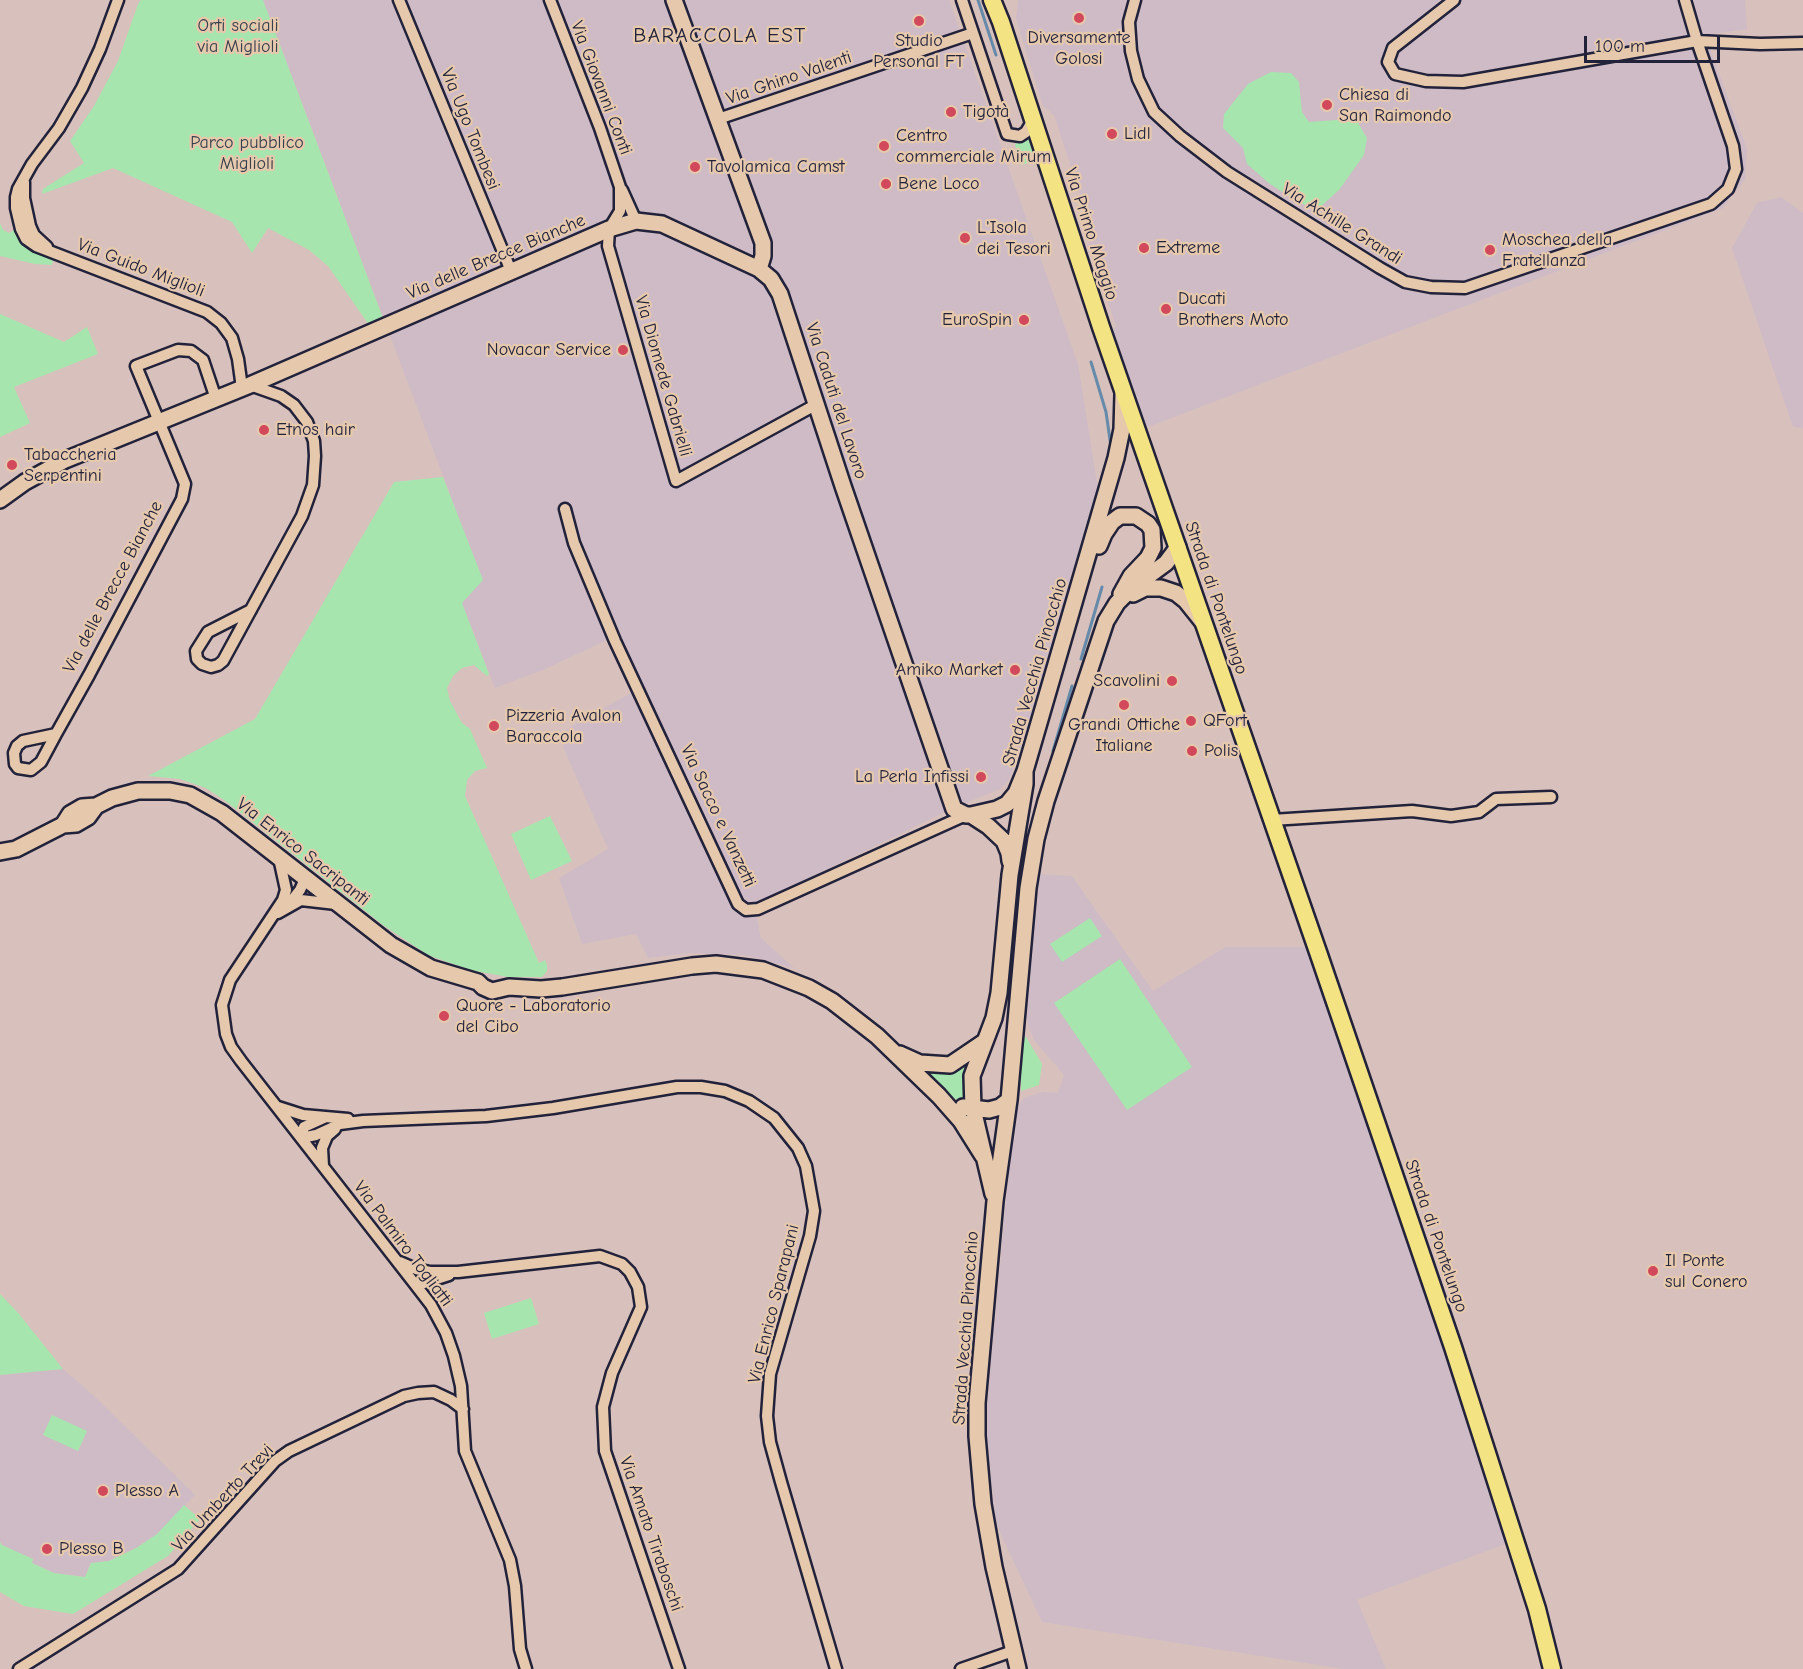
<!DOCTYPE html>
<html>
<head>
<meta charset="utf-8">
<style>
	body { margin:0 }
	#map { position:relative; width:1803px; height:1669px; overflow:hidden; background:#d8c1bc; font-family:"Comic Neue",sans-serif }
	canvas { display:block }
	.scale { position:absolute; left:1584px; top:36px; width:136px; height:27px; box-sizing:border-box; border:3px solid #22223b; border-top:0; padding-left:8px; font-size:18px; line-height:21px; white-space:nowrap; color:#22223b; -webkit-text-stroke:4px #e6c9ad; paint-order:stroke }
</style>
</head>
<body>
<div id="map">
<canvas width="1803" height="1669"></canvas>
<div class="scale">100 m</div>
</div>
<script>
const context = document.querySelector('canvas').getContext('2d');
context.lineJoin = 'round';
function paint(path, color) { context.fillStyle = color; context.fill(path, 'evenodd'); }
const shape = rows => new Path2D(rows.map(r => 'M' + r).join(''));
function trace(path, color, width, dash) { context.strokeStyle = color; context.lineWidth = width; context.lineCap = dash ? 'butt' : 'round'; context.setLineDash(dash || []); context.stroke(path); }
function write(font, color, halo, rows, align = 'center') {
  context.font = font + ' "Comic Neue",sans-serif'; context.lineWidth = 4.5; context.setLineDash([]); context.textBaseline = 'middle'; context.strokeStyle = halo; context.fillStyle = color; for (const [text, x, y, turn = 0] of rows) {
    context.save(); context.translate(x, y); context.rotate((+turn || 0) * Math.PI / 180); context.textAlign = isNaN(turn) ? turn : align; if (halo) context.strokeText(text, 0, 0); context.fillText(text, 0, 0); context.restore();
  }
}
paint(shape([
	[263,0,949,0,1078,364,1098,489,1030,721,1009,780,1000,789,951,809,754,905,761,938,794,968,744,955,689,953,648,958,636,934,582,944,559,878,608,849,563,747,564,738,567,729,631,693,607,640,543,670,495,688,462,603,482,579],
	[1018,0,1745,0,1747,29,1712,34,1711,52,1747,149,1745,179,1723,208,1145,428,1113,330,1116,326,1083,224,1084,206,1054,115,1043,106,1016,19],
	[1781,197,1803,213,1803,428,1793,427,1732,248,1757,203],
	[1039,874,1072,876,1153,991,1226,947,1307,947,1490,1485,1508,1543,1357,1600,1386,1669,1344,1669,1042,1622,996,1524,985,1424,1014,1113,1024,1098,1042,1092,1058,1093,1064,1075,1034,1040,1029,1027,1024,1005],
	[63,1369,92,1394,195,1495,157,1534,136,1548,108,1561,91,1563,85,1577,54,1573,32,1563,33,1559,2,1545,0,1542,0,1375]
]), '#cebbc6');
paint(shape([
	[141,0,263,0,383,318,369,325,328,266,309,250,268,228,252,253,232,222,113,168,42,194,43,189,84,163,70,141,94,106,118,61,138,4],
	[1271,72,1291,73,1299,82,1302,112,1309,122,1336,120,1357,121,1367,138,1364,155,1339,190,1318,209,1300,203,1270,184,1247,164,1243,148,1223,128,1224,114,1248,84],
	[1030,135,1034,149,1030,162,1021,165,1015,144],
	[0,223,3,230,9,233,14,230,21,244,36,253,53,260,52,265,35,264,0,256],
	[0,314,64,342,87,327,98,354,14,387,30,423,0,437],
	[443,477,483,580,462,603,489,674,487,676,474,665,462,668,453,676,447,688,450,701,462,723,470,729,487,768,475,771,467,780,465,796,539,963,545,960,547,965,547,971,542,977,508,977,470,970,428,955,383,925,227,802,206,788,180,779,148,776,255,719,394,482],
	[550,816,572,861,531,880,511,834],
	[1090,918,1102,936,1062,962,1050,944],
	[1120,959,1192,1067,1127,1110,1054,1003],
	[1023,1036,1026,1037,1042,1064,1039,1085,1021,1091,1020,1047,1021,1038],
	[970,1058,964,1086,966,1103,951,1097,917,1068],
	[0,1294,19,1314,63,1369,0,1375],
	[531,1298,539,1324,492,1339,484,1313],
	[52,1415,87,1431,78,1451,43,1435],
	[184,1505,200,1519,168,1556,73,1614,24,1606,0,1592,0,1542,2,1545,33,1559,32,1563,54,1573,85,1577,91,1563,109,1561,136,1548,157,1534]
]), '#a6e5ae');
trace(shape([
	[978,0,996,55],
	[1091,362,1106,412,1111,447],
	[1081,659,1102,587],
	[1053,751,1072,686]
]), '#668aa9', 3);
const street = shape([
	[118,0,100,49,82,88,59,128,32,164,18,189,16,197,16,208,21,229,26,239,36,246,207,312,221,323,232,338,238,359,242,388],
	[399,0,511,271],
	[550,0,600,128,620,187,620,211,609,229,608,246,676,481,817,404],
	[962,0,1007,134,1020,136,1026,132,1033,120],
	[1135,0,1129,22,1131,51,1138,79,1154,112,1180,136,1227,172,1380,268,1405,282,1431,287,1465,288,1711,204,1728,189,1736,169,1733,146,1697,41,1685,0],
	[1454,0,1393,48,1388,62,1395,74,1426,81,1463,82,1697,41,1760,44,1803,43],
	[718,119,973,33],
	[24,182,24,198,30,226,34,235,47,247],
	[622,190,636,221],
	[250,385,281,396,294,405,307,422,314,441,315,456,313,485,302,516,223,661,218,665,211,667,202,664,197,659,196,651,208,632,251,610],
	[565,509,574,543,615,641,738,904,746,910,758,909,966,815],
	[56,734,23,741,17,746,14,753,15,764,18,768,31,770,41,762,56,734,89,675,182,499,185,484,136,366,178,350,191,351,203,360,216,399],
	[1272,820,1412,811,1451,816,1479,812,1496,799,1551,797],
	[279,858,286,890,283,900,230,980,222,1005,226,1034,231,1047,241,1061,414,1283,431,1305,446,1333,454,1356,461,1386,465,1451,510,1560,515,1586,520,1649,526,1669],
	[289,904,300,890,305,879],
	[278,913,301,900,336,904],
	[278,1107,303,1115,348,1119],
	[301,1138,316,1135,340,1124,363,1121,486,1116,553,1108,677,1087,701,1087,725,1091,749,1101,774,1118,798,1148,806,1166,814,1211,810,1236,770,1374,767,1416,770,1442,781,1482,836,1669],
	[301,1138,304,1127,324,1118],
	[323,1166,322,1148,327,1136,335,1129],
	[400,1262,416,1269,430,1272,458,1272,600,1256,622,1264,630,1272,638,1287,641,1307,612,1373,603,1407,605,1451,679,1669],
	[414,1283,424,1283,449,1275],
	[19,1669,178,1569,275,1461,289,1451,404,1396,418,1393,434,1392,451,1400,463,1409],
	[961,1669,1013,1651]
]);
const secondary = shape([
	[674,0,763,243,763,256,759,269],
	[0,500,25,482,65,460,250,385,609,229,636,221,662,224,759,269,771,279,780,294,843,486,954,809,966,815,971,815,997,809,1007,804,1016,793,1025,771],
	[1099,546,1104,534,1112,522,1120,516,1136,516,1148,524,1152,530,1153,548,1148,558,1131,576,1121,594],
	[1133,594,1145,588,1161,588,1176,593,1186,601,1202,621],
	[971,815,988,826,1004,841,1009,853,1010,861],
	[63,825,70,814,82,807,96,806,112,798,138,791,170,791,190,795,222,813,391,945,431,968,478,982,483,987,492,991,509,987,541,989,562,987,692,966,716,964,763,970,809,988,832,1001,877,1036,939,1096,961,1121,983,1156],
	[0,852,16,849,63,825,76,824,88,817,96,806],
	[900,1054,920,1063,950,1065,984,1042],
	[963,1107,989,1110,1000,1107,1009,1100],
	[993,1194,973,1109,972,1076,994,1018,999,993,1010,875,1025,784,1025,771,1116,458,1122,429,1123,394],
	[1018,1669,994,1567,983,1504,977,1436,977,1403,995,1201,1009,1100,1028,888,1036,839,1046,801,1106,621,1117,603,1132,588,1166,563,1178,547]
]);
const primary = shape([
	[992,0,1001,22,1101,327,1318,952,1453,1347,1537,1609,1552,1669]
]);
trace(street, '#22223b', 15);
trace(secondary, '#22223b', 20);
trace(primary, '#22223b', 21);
trace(street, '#e6c9ad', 10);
trace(secondary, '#e6c9ad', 15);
trace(primary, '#f4e382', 16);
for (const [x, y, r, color] of [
	[1079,18,6,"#d1495b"],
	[919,21,6,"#d1495b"],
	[1327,105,6,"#d1495b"],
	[951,112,6,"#d1495b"],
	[1112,134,6,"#d1495b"],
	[884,146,6,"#d1495b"],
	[695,167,6,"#d1495b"],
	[886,184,6,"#d1495b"],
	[965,238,6,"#d1495b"],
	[1144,248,6,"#d1495b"],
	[1490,250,6,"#d1495b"],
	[1166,309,6,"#d1495b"],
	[1024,320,6,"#d1495b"],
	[623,350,6,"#d1495b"],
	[264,430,6,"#d1495b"],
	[12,465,6,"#d1495b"],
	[1015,670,6,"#d1495b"],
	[1172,681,6,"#d1495b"],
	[1124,705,6,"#d1495b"],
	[1191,721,6,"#d1495b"],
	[494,726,6,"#d1495b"],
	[1192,751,6,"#d1495b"],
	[981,777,6,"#d1495b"],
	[444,1016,6,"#d1495b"],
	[1653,1271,6,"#d1495b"],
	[103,1491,6,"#d1495b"],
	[47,1549,6,"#d1495b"]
]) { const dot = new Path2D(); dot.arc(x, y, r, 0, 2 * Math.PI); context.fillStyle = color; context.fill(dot); trace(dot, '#e6c9ad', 2); }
write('18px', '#363f4c', '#e6c9ad', [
	["Orti sociali",238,26],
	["via Miglioli",238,47],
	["Parco pubblico",247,143],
	["Miglioli",247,164]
]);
write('18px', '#22223b', '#e6c9ad', [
	["Diversamente",1079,38,"center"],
	["Golosi",1079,59,"center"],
	["Studio",919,41,"center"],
	["Personal FT",919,62,"center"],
	["Chiesa di",1339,95],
	["San Raimondo",1339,116],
	["Tigotà",963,112],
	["Lidl",1124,134],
	["Centro",896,136],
	["commerciale Mirum",896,157],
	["Tavolamica Camst",707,167],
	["Bene Loco",898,184],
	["L'Isola",977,228],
	["dei Tesori",977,249],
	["Moschea della",1502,240],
	["Fratellanza",1502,261],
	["Extreme",1156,248],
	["Ducati",1178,299],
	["Brothers Moto",1178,320],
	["EuroSpin",1012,320,"right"],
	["Novacar Service",611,350,"right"],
	["Etnos hair",276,430],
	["Tabaccheria",24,455],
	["Serpentini",24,476],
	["Amiko Market",1003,670,"right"],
	["Scavolini",1160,681,"right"],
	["Pizzeria Avalon",506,716],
	["Baraccola",506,737],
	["QFort",1203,721],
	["Grandi Ottiche",1124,725,"center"],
	["Italiane",1124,746,"center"],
	["Polis",1204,751],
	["La Perla Infissi",969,777,"right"],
	["Quore - Laboratorio",456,1006],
	["del Cibo",456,1027],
	["Il Ponte",1665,1261],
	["sul Conero",1665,1282],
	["Plesso A",115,1491],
	["Plesso B",59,1549]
], 'left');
write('18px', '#22223b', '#e6c9ad', [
	["Via Ghino Valenti",789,78,-19],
	["Via Giovanni Conti",601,88,69],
	["Via Ugo Tombesi",470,129,68],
	["Via Achille Grandi",1342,224,32],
	["Via Primo Maggio",1091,234,72],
	["Via delle Brecce Bianche",496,257,-23],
	["Via Guido Miglioli",141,268,21],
	["Via Diomede Gabrielli",663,376,74],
	["Via Caduti del Lavoro",836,401,72],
	["Via delle Brecce Bianche",113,587,-62],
	["Strada di Pontelungo",1216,598,71],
	["Strada Vecchia Pinocchio",1035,672,-74],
	["Via Sacco e Vanzetti",718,816,65],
	["Via Enrico Sacripanti",303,852,38],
	["Strada di Pontelungo",1436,1236,71],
	["Via Palmiro Togliatti",403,1244,53],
	["Via Enrico Sparapani",774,1304,-76],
	["Strada Vecchia Pinocchio",966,1328,-86],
	["Via Umberto Trevi",223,1498,-47],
	["Via Amato Tiraboschi",651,1534,71]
]);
context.letterSpacing = '1.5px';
write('21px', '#22223b', '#e6c9ad', [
	["BARACCOLA EST",720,36]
]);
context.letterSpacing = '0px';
</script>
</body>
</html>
